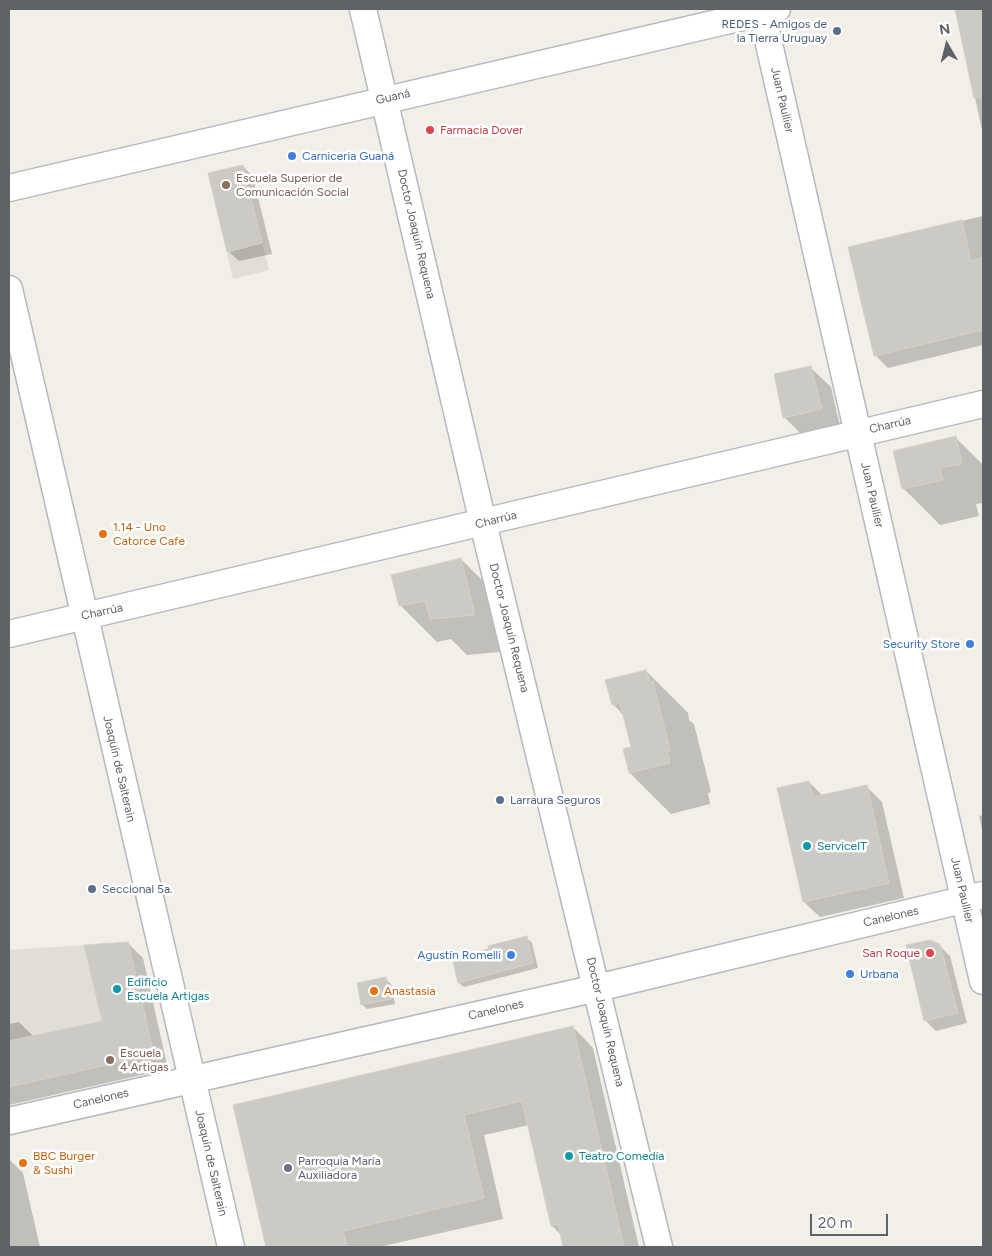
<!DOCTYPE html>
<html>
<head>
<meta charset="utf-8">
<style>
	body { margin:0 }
	#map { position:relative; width:992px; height:1256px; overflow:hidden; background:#f1efe8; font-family:Figtree,sans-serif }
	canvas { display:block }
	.frame { position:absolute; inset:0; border:10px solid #5f6368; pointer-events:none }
	.north { position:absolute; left:922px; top:20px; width:50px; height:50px; -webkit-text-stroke:4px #fff; paint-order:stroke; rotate:352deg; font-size:14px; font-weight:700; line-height:20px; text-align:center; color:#5f6368 }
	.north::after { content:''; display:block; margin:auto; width:18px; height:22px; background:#5f6368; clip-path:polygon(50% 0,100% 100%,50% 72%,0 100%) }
	.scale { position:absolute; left:810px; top:1214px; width:78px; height:22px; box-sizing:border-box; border:2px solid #5f6368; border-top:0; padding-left:6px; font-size:15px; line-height:18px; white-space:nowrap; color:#5f6368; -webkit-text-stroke:4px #fff; paint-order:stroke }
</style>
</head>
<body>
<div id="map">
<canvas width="992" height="1256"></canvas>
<div class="frame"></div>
<div class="north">N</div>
<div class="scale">20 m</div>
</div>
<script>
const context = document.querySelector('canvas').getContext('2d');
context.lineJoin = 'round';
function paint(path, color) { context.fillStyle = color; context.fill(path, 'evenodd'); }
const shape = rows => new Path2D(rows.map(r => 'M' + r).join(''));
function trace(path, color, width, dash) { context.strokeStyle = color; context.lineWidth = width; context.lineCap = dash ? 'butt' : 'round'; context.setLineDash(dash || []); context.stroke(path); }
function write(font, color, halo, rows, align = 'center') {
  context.font = font + ' Figtree,sans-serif'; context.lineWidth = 5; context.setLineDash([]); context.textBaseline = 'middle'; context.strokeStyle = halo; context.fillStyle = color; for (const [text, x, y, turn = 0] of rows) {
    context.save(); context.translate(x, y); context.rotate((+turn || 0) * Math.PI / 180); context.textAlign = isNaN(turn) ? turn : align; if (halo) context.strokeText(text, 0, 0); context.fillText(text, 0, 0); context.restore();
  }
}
paint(shape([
	[243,165,269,270,233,279,208,173],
	[128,942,154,1054,9,1087,9,950]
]), '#e1ded6');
paint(shape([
	[956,9,983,9,983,135],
	[243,166,253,177,272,254,239,261,228,251],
	[983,216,983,345,888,368,875,355,849,248],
	[810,367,831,387,841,430,805,438,784,417],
	[956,438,983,465,983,503,976,504,979,516,940,525,904,489,895,452],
	[461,559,497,595,510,651,467,655,451,639,437,642,400,605],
	[646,671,688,713,689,720,694,724,711,792,708,793,710,804,671,814,630,773,632,748,624,716,613,704],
	[809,782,823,796,866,786,882,802,904,898,820,917,804,902,779,789],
	[983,815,983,834,979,816],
	[527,938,532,943,538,968,464,987,459,983],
	[128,943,143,958,168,1069,9,1105,9,1024,19,1022,34,1037,104,1022],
	[939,945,950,956,967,1023,936,1031,925,1020],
	[386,979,391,984,395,1004,367,1009,362,1004],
	[573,1027,593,1048,639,1247,565,1247,562,1236,552,1226,529,1125,484,1135,503,1219,379,1247,267,1247,235,1106],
	[9,1159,23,1173,40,1247,9,1247]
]), '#0003');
const building = shape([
	[955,9,983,9,983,97,974,98,955,9],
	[243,165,262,243,227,252,208,173,243,165],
	[962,220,971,261,983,258,983,330,874,356,848,247,962,220],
	[811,366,822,409,783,418,774,374,811,366],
	[956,436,962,464,940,468,943,480,902,489,893,451,956,436],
	[461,558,475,615,430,619,425,601,399,606,391,575,461,558],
	[646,670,650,682,653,681,670,751,667,752,670,763,629,773,623,749,631,747,620,703,612,705,605,680,646,670],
	[809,781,813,797,867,785,889,883,803,902,777,788,809,781],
	[527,936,533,963,458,983,452,957,489,949,488,946,527,936],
	[930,940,940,944,958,1013,924,1021,906,945,930,940],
	[128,942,154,1054,9,1087,9,1041,102,1021,84,945,128,942],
	[386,977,391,999,361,1005,357,983,386,977],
	[573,1026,624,1247,563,1247,558,1224,551,1226,522,1101,464,1115,484,1198,343,1231,347,1247,266,1247,233,1105,573,1026]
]);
paint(building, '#cccac5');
trace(building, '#d6d1c6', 1);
const minor = shape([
	[363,9,483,523,659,1247],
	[761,9,983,981],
	[9,188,777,9],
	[9,289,231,1247],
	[9,634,983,404],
	[9,1121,597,988,983,895]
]);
trace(minor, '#b5b8bc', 29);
trace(minor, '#fff', 26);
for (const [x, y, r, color] of [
	[837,31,5,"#5c6f8a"],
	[430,130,5,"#e0444e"],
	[292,156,5,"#3f7fe0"],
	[226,185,5,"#8d6e63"],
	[103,534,5,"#e8710a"],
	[970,644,5,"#3f7fe0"],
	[500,800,5,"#5c6f8a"],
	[807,846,5,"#0f9aa8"],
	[92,889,5,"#5c6f8a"],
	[930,953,5,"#e0444e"],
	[511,955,5,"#3f7fe0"],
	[850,974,5,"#3f7fe0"],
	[117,989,5,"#0f9aa8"],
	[374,991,5,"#e8710a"],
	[110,1060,5,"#8d6e63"],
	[569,1156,5,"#0f9aa8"],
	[23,1163,5,"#e8710a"],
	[288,1168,5,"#6b7280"]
]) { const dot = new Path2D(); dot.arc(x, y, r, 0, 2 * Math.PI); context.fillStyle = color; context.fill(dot); trace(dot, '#fff', 2); }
write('12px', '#4e5e75', '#fff', [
	["REDES - Amigos de",827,24,"right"],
	["la Tierra Uruguay",827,38,"right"],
	["Larraura Seguros",510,800],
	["Seccional 5a.",102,889]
], 'left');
write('12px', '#5f6368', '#fff', [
	["Guaná",393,97,-13],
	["Juan Paullier",782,100,77],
	["Doctor Joaquín Requena",416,234,77],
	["Charrúa",890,425,-13],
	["Juan Paullier",872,495,77],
	["Charrúa",496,520,-14],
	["Charrúa",102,612,-12],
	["Doctor Joaquín Requena",509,628,76],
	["Joaquín de Salterain",119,769,77],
	["Juan Paullier",962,890,77],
	["Canelones",891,917,-13],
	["Canelones",496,1010,-13],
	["Doctor Joaquín Requena",605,1022,77],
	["Canelones",101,1099,-13],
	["Joaquín de Salterain",211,1163,77]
]);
write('12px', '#be3a42', '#fff', [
	["Farmacia Dover",440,130],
	["San Roque",920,953,"right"]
], 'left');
write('12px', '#366cbe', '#fff', [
	["Carniceria Guaná",302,156],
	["Security Store",960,644,"right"],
	["Agustín Romelli",501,955,"right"],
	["Urbana",860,974]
], 'left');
write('12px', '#785e54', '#fff', [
	["Escuela Superior de",236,178],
	["Comunicación Social",236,192],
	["Escuela",120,1053],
	["4 Artigas",120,1067]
], 'left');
write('12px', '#c56008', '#fff', [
	["1.14 - Uno",113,527],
	["Catorce Cafe",113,541],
	["Anastasia",384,991],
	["BBC Burger",33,1156],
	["& Sushi",33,1170]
], 'left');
write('12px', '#0d838f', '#fff', [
	["ServiceIT",817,846],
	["Edificio",127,982],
	["Escuela Artigas",127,996],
	["Teatro Comedía",579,1156]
], 'left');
write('12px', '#5b616d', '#fff', [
	["Parroquia María",298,1161],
	["Auxiliadora",298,1175]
], 'left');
</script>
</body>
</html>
